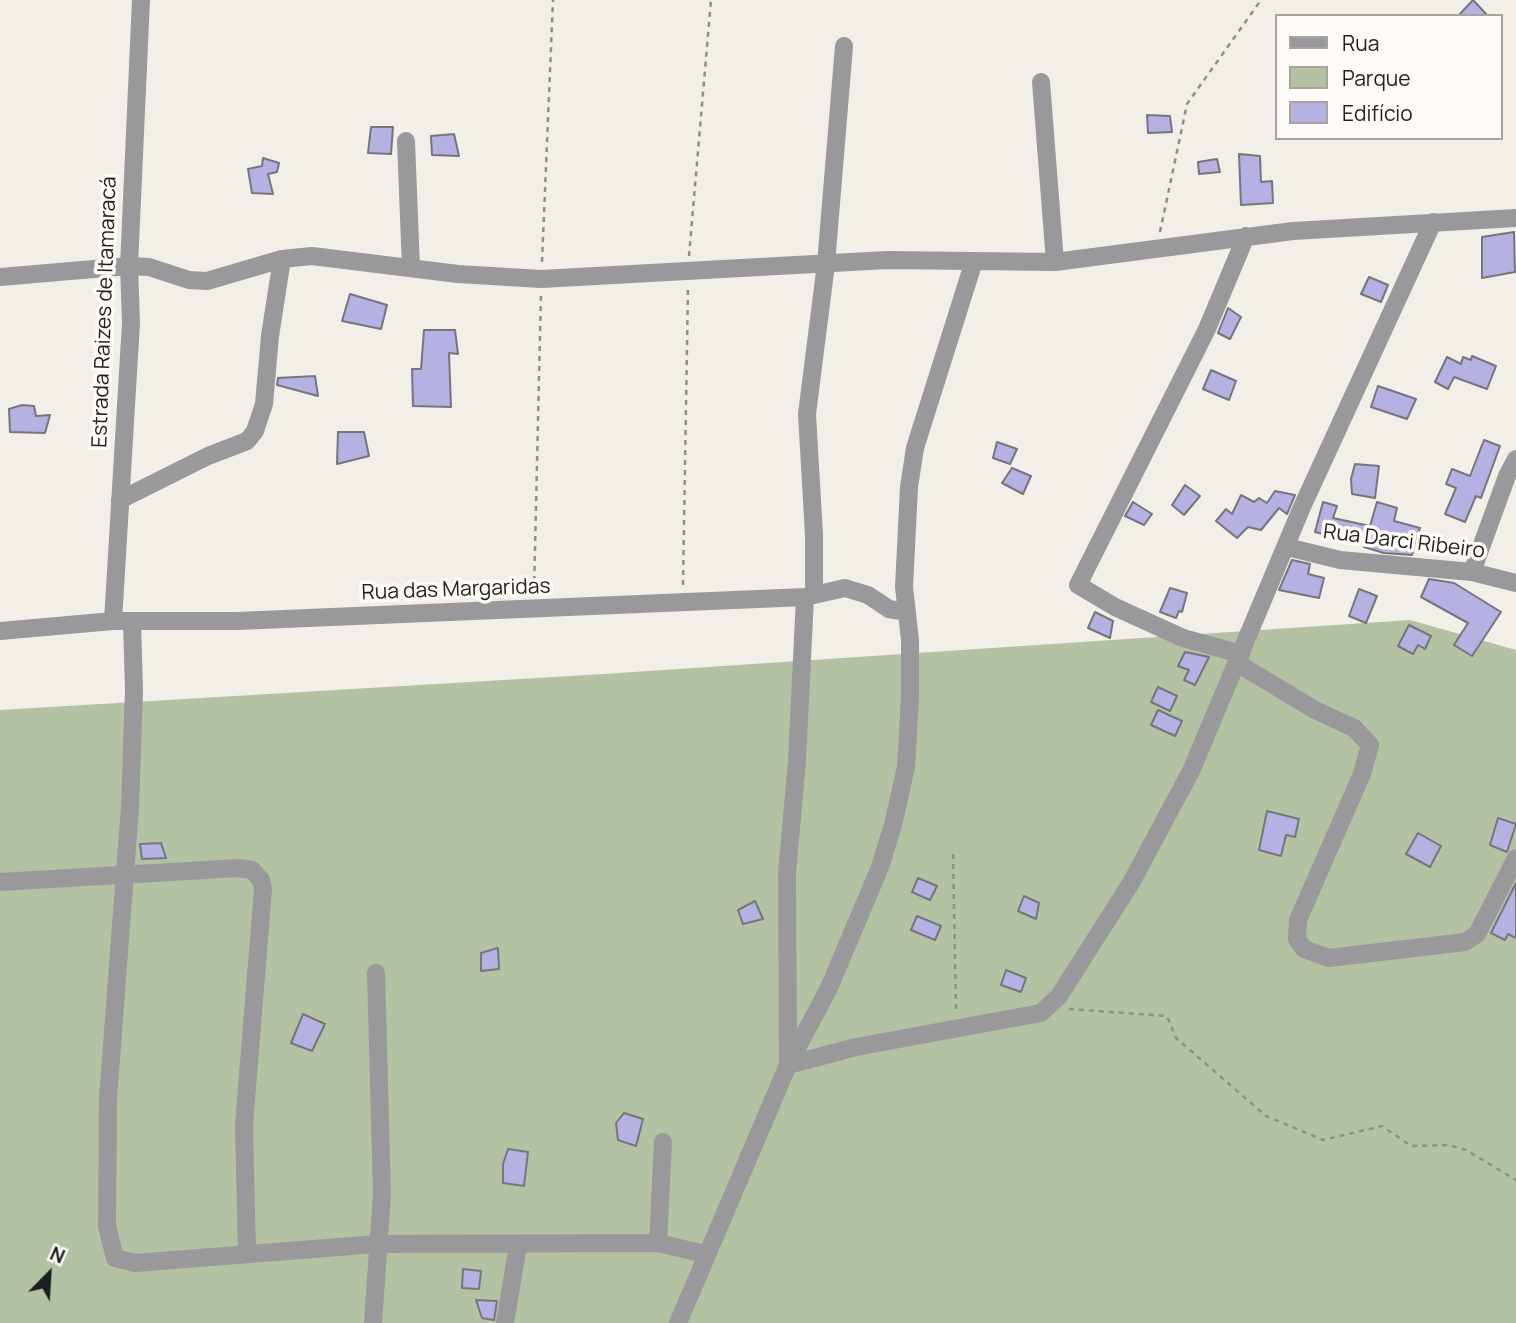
<!DOCTYPE html>
<html>
<head>
<meta charset="utf-8">
<style>
	body { margin:0 }
	#map { position:relative; width:1516px; height:1323px; overflow:hidden; background:#f2eee8; font-family:Manrope,sans-serif }
	canvas { display:block }
	.legend { position:absolute; left:1275px; top:14px; width:228px; height:126px; box-sizing:border-box; background:#fffbf7; border:2px solid #a6a3a0; margin:0; padding:9px 12px; list-style:none; font-size:21px; color:#201f1d }
	.legend li { display:flex; align-items:center; gap:14px; height:35px }
	.legend b { width:35px; border:2px solid #a6a3a0 }
	.north { position:absolute; left:14px; top:1239px; width:70px; height:70px; -webkit-text-stroke:5px #fffbf7; paint-order:stroke; rotate:24deg; font-size:19px; font-weight:700; line-height:28px; text-align:center; color:#201f1d }
	.north::after { content:''; display:block; margin:auto; width:24px; height:32px; background:#201f1d; clip-path:polygon(50% 0,100% 100%,50% 72%,0 100%) }
</style>
</head>
<body>
<div id="map">
<canvas width="1516" height="1323"></canvas>
<ul class="legend">
<li><b style="height:9px;background:#99989b"></b>Rua</li>
<li><b style="height:19px;background:#b2c2a3"></b>Parque</li>
<li><b style="height:19px;background:#b5b2e3"></b>Edifício</li>
</ul>
<div class="north">N</div>
</div>
<script>
const context = document.querySelector('canvas').getContext('2d');
context.lineJoin = 'round';
function paint(path, color) { context.fillStyle = color; context.fill(path, 'evenodd'); }
const shape = rows => new Path2D(rows.map(r => 'M' + r).join(''));
function trace(path, color, width, dash) { context.strokeStyle = color; context.lineWidth = width; context.lineCap = dash ? 'butt' : 'round'; context.setLineDash(dash || []); context.stroke(path); }
function write(font, color, halo, rows, align = 'center') {
  context.font = font + ' Manrope,sans-serif'; context.lineWidth = 7; context.setLineDash([]); context.textBaseline = 'middle'; context.strokeStyle = halo; context.fillStyle = color; for (const [text, x, y, turn = 0] of rows) {
    context.save(); context.translate(x, y); context.rotate((+turn || 0) * Math.PI / 180); context.textAlign = isNaN(turn) ? turn : align; if (halo) context.strokeText(text, 0, 0); context.fillText(text, 0, 0); context.restore();
  }
}
paint(shape([
	[1410,620,1516,650,1516,1323,0,1323,0,710,604,674]
]), '#b2c2a3');
const building = shape([
	[1473,0,1488,16,1458,16,1473,0],
	[1147,115,1170,116,1172,132,1148,133,1147,115],
	[371,127,393,127,391,154,368,153,371,127],
	[454,134,459,156,432,155,431,136,454,134],
	[1239,154,1260,156,1261,182,1272,181,1273,203,1241,205,1239,154],
	[263,158,279,163,277,172,268,174,273,194,252,193,248,169,262,166,263,158],
	[1217,159,1220,172,1199,174,1198,162,1217,159],
	[1514,232,1515,272,1482,278,1482,237,1514,232],
	[1369,277,1388,285,1381,302,1361,294,1369,277],
	[350,294,387,305,381,329,342,321,350,294],
	[1228,308,1241,317,1230,339,1218,333,1228,308],
	[424,330,455,330,458,354,449,353,451,407,413,406,412,369,421,369,424,330],
	[1472,356,1496,366,1487,389,1454,377,1448,389,1435,382,1447,357,1461,364,1463,357,1471,360,1472,356],
	[1211,370,1236,381,1229,400,1203,389,1211,370],
	[315,376,318,396,277,385,278,378,315,376],
	[1378,386,1416,399,1407,419,1371,407,1378,386],
	[22,405,34,406,36,416,50,415,45,433,10,432,9,409,22,405],
	[338,432,364,432,369,456,337,464,338,432],
	[1484,440,1500,446,1481,498,1476,496,1465,522,1445,514,1456,488,1446,484,1452,469,1470,476,1484,440],
	[997,442,1017,449,1010,464,993,458,997,442],
	[1355,464,1379,466,1375,498,1352,494,1351,479,1355,464],
	[1012,468,1031,476,1023,494,1002,483,1012,468],
	[1185,485,1200,496,1184,515,1172,505,1185,485],
	[1275,491,1295,495,1287,514,1279,508,1261,530,1248,527,1237,538,1216,521,1226,509,1232,514,1241,495,1254,502,1259,498,1267,503,1275,491],
	[1133,502,1152,514,1144,525,1125,516,1133,502],
	[1323,502,1337,506,1333,518,1370,526,1377,502,1397,508,1394,521,1420,528,1412,555,1384,553,1364,547,1365,544,1315,532,1323,502],
	[1292,560,1310,564,1308,574,1324,578,1319,598,1279,590,1292,560],
	[1429,579,1454,583,1501,612,1472,656,1454,645,1468,623,1421,597,1429,579],
	[1170,588,1187,593,1182,612,1179,611,1176,618,1160,612,1170,588],
	[1359,589,1377,596,1366,623,1349,616,1359,589],
	[1095,612,1113,621,1110,638,1088,628,1095,612],
	[1409,625,1431,636,1425,649,1418,645,1413,654,1398,646,1409,625],
	[1185,652,1209,657,1195,685,1184,680,1189,670,1178,666,1185,652],
	[1158,687,1177,696,1170,711,1151,702,1158,687],
	[1158,710,1182,721,1175,736,1151,725,1158,710],
	[1267,811,1299,819,1295,837,1286,835,1281,856,1259,850,1267,811],
	[1498,818,1516,824,1507,852,1490,845,1498,818],
	[1418,833,1441,846,1430,867,1406,854,1418,833],
	[161,843,166,858,142,859,140,844,161,843],
	[918,878,937,886,930,900,912,892,918,878],
	[1516,883,1516,938,1508,934,1505,940,1491,933,1516,883],
	[1024,896,1039,903,1036,919,1018,911,1024,896],
	[755,901,763,919,743,924,738,910,755,901],
	[917,916,941,926,935,940,911,930,917,916],
	[498,948,499,969,481,971,481,953,498,948],
	[1006,970,1026,978,1021,992,1001,985,1006,970],
	[303,1014,325,1024,312,1051,291,1043,303,1014],
	[624,1113,643,1119,636,1146,618,1140,616,1123,624,1113],
	[508,1149,528,1152,524,1186,503,1183,503,1164,508,1149],
	[463,1269,481,1271,479,1289,462,1288,463,1269],
	[476,1300,497,1301,494,1320,482,1318,476,1300]
]);
paint(building, '#b5b2e3');
trace(building, '#75757b', 2);
trace(shape([
	[1160,232,1187,104,1261,0],
	[689,256,711,0],
	[542,262,553,0],
	[683,585,688,287],
	[534,591,541,294],
	[953,854,956,1013],
	[1069,1009,1167,1016,1176,1038,1266,1116,1323,1140,1382,1126,1411,1146,1448,1145,1466,1150,1516,1180]
]), '#908e89', 2.5, [5, 5]);
trace(shape([
	[1041,82,1055,262],
	[406,141,411,268],
	[0,277,129,266,149,267,189,280,207,281,282,259,312,256,458,274,541,279,887,260,1055,262,1293,231,1516,218],
	[120,500,208,456,247,441,255,431,264,404,270,336,282,259],
	[1287,547,1340,560,1472,572,1516,583],
	[1472,572,1507,476,1516,459],
	[814,594,814,535,807,414,826,264,844,46],
	[113,621,131,323,129,266,141,0],
	[132,622,134,690,130,807,108,1098,107,1226,115,1258,135,1263,377,1244,658,1243,705,1254],
	[0,631,113,621,237,621,805,597,845,588,868,595,889,609,907,612],
	[1241,654,1183,638,1115,607,1078,585,1207,329,1246,236],
	[1237,663,1315,710,1354,728,1370,745,1362,774,1298,920,1297,939,1304,949,1329,958,1465,942,1477,934,1516,858],
	[0,882,239,868,252,870,261,880,263,889,244,1125,247,1253],
	[788,1065,856,1047,1041,1013,1059,996,1131,883,1191,771,1302,507,1433,222],
	[788,1065,787,873,797,761,805,597],
	[658,1243,663,1142],
	[373,1323,382,1194,376,973],
	[505,1323,518,1245],
	[678,1323,788,1065,829,988,880,867,893,825,906,767,910,698,910,640,904,587,909,487,915,448,974,261]
]), '#99989b', 18);
write('21px', '#201f1d', '#fffbf7', [
	["Estrada Raizes de Itamaracá",105,312,-88],
	["Rua Darci Ribeiro",1404,542,7],
	["Rua das Margaridas",456,590,-2]
]);
</script>
</body>
</html>
